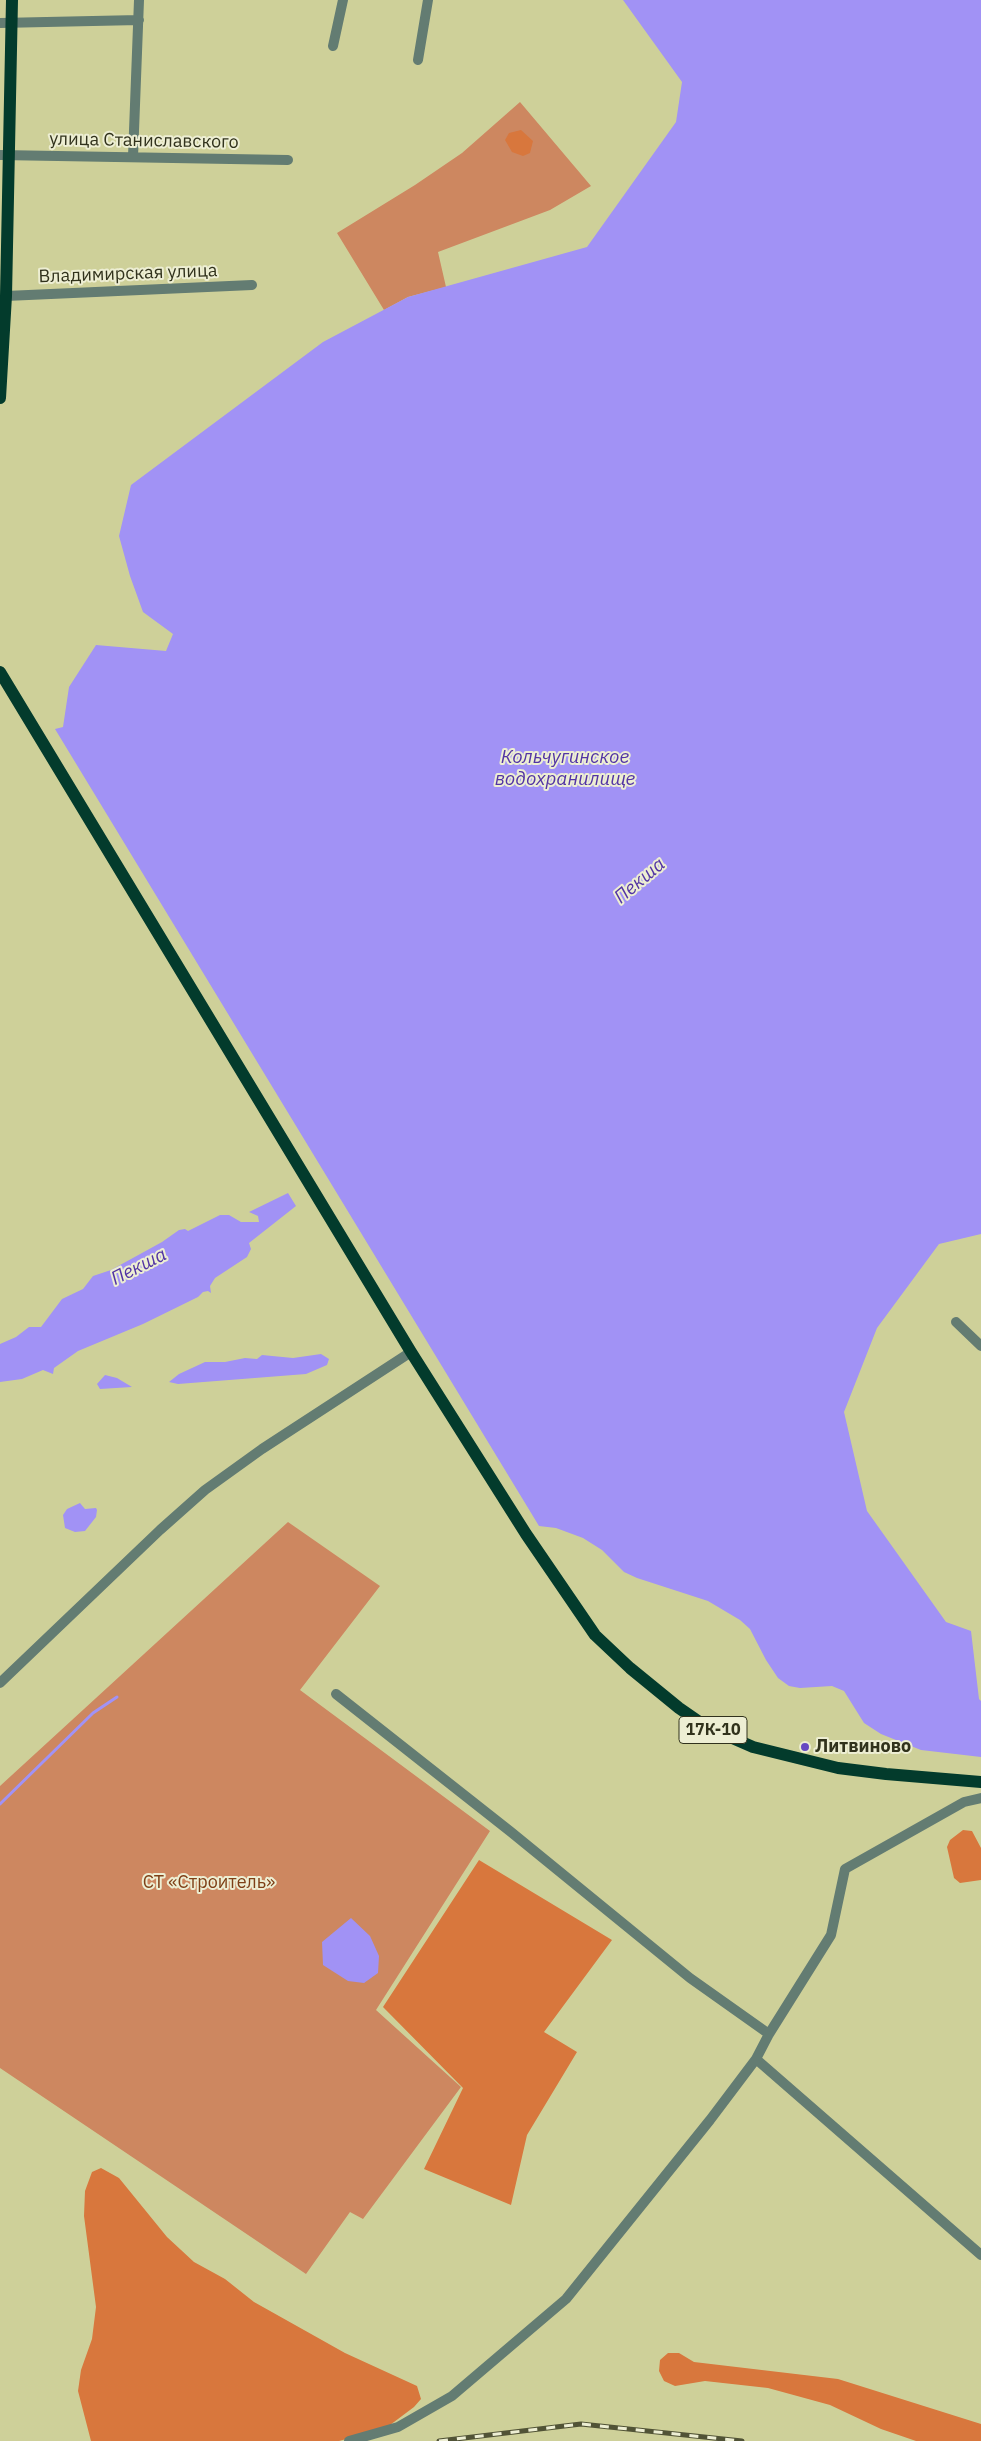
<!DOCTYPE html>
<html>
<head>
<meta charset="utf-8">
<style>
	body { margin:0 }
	canvas { display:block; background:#ced099 }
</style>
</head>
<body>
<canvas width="981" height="2441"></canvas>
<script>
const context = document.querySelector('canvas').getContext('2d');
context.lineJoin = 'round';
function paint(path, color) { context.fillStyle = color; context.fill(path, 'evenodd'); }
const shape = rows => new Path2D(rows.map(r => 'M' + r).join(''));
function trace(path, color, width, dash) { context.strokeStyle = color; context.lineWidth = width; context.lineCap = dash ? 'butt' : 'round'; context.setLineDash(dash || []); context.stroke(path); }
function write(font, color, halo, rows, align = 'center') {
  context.font = font + ' "IBM Plex Sans",sans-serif'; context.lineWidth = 4; context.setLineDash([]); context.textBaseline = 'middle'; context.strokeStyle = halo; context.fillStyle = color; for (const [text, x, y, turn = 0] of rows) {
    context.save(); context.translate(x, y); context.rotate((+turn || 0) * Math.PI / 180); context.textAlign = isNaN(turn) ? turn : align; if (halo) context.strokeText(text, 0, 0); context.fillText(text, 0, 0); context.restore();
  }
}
paint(shape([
	[520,102,591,186,550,210,438,252,446,287,408,297,384,310,337,233,415,185,462,153],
	[288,1522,380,1586,300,1690,490,1831,376,2010,461,2087,363,2219,350,2212,306,2274,0,2068,0,1786]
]), '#cd8760');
paint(shape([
	[521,130,533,141,530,153,523,156,512,152,505,140,509,133],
	[963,1830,972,1831,981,1848,981,1880,960,1883,954,1878,947,1847,950,1840],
	[479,1860,612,1940,544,2032,577,2052,527,2135,511,2205,424,2169,463,2088,383,2007],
	[101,2168,119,2178,167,2237,194,2262,225,2279,254,2302,345,2353,417,2386,421,2399,414,2407,386,2428,339,2441,91,2441,78,2391,81,2370,92,2339,96,2307,84,2216,85,2191,92,2172],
	[668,2353,679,2353,694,2362,838,2379,981,2424,981,2441,916,2441,881,2429,830,2405,768,2388,705,2381,675,2386,664,2381,659,2371,660,2360]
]), '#d8773d');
paint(shape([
	[623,0,981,0,981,1234,939,1244,877,1328,844,1412,867,1511,946,1622,971,1631,979,1699,981,1701,981,1757,921,1750,881,1734,864,1723,844,1691,832,1686,800,1688,789,1686,778,1678,766,1660,750,1629,740,1620,708,1601,637,1578,624,1572,602,1550,583,1538,556,1528,539,1526,55,729,63,727,69,687,96,645,166,651,173,634,143,612,130,576,119,536,131,485,323,342,408,297,587,247,676,122,682,82],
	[288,1193,296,1206,249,1243,251,1249,247,1257,215,1278,210,1286,211,1293,208,1291,203,1292,198,1297,143,1324,78,1351,54,1368,53,1374,43,1370,22,1379,0,1382,0,1344,16,1337,29,1327,41,1327,62,1299,83,1289,93,1276,111,1270,162,1242,179,1230,185,1229,188,1231,220,1215,229,1215,241,1222,259,1222,258,1216,249,1212],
	[321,1354,329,1359,327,1365,306,1374,178,1384,169,1382,179,1374,205,1362,225,1362,245,1358,257,1359,262,1355,293,1358],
	[105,1375,117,1378,132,1387,100,1389,97,1384],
	[80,1503,85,1509,96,1508,97,1510,96,1517,85,1531,75,1532,65,1528,63,1515,67,1509],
	[351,1918,370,1936,379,1956,378,1973,364,1983,348,1981,323,1965,322,1942]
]), '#a192f5');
trace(shape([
	[0,1804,93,1713,117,1697]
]), '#a192f5', 3);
trace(shape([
	[0,23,139,20],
	[333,46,343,0],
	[418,60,428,0],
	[0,155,288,160],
	[133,157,139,0],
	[6,296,252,285],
	[956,1322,981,1346],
	[0,1683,160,1530,205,1490,262,1449,411,1352],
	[336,1694,511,1832,690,1978,769,2034],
	[756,2059,981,2255],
	[349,2441,398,2427,452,2396,566,2299,710,2120,756,2059,769,2034,831,1935,845,1869,964,1802,981,1798]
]), '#637c72', 10);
trace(shape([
	[0,398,6,296,12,0],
	[0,672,411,1352,526,1534,595,1635,630,1668,679,1708,705,1726,753,1747,838,1768,886,1774,981,1782]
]), '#033b2c', 12);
const rail = shape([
	[439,2441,581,2424,742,2441]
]);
trace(rail, '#515336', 5);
trace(rail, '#edeed3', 3, [9]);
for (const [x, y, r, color] of [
	[805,1747,5,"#6649c2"]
]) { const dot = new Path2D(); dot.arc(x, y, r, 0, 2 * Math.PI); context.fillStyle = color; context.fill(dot); trace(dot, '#edeed3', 2); }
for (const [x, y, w] of [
	[713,1730,68]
]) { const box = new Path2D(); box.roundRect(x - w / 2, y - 13.5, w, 27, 4); context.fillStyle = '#edeed3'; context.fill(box); trace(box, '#31321c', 1); }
write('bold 16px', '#31321c', null, [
	["17К-10",713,1730]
]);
write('18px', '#31321c', '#edeed3', [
	["улица Станиславского",144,141,1],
	["Владимирская улица",128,274,-2]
]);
write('bold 18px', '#31321c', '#edeed3', [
	["Литвиново",815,1747]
], 'left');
write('18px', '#7e3f16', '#edeed3', [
	["СТ «Строитель»",209,1883]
]);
write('italic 19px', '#5234a4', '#edeed3', [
	["Кольчугинское",565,758],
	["водохранилище",565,780],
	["Пекша",640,881,-40],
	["Пекша",139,1267,-27]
]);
</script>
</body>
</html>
